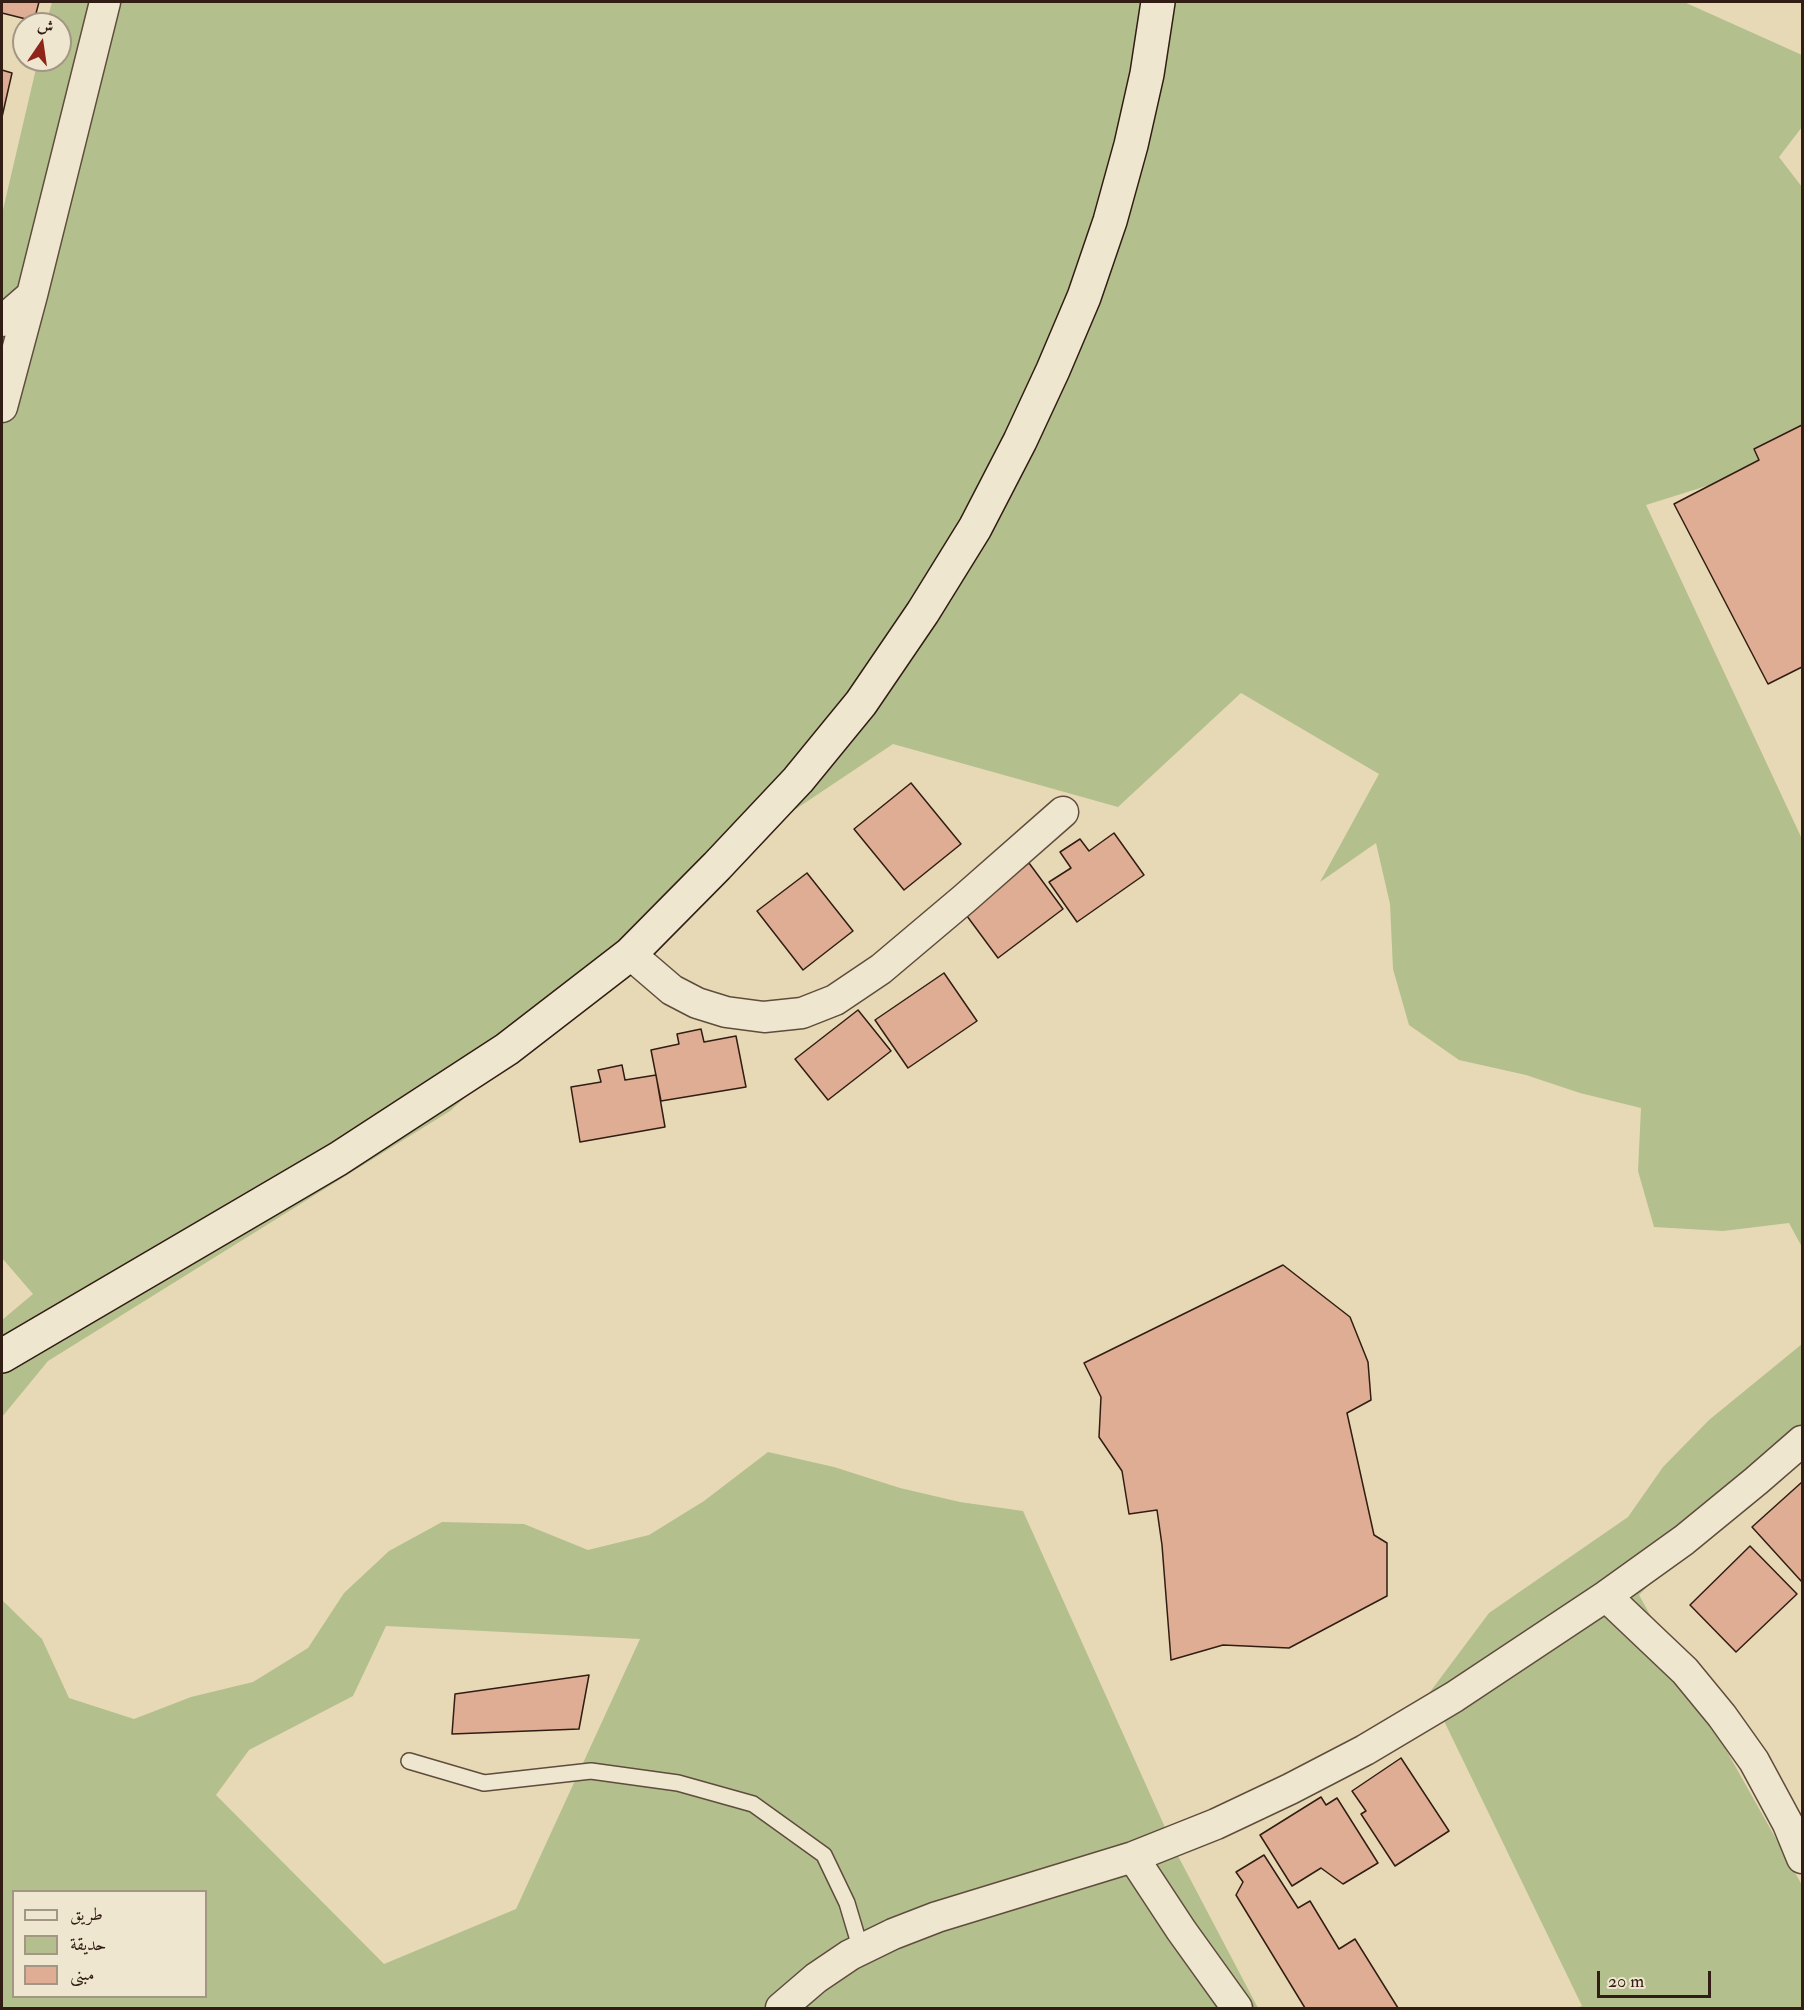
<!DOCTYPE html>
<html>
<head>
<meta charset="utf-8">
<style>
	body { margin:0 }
	#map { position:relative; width:1804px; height:2010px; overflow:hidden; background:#e7d9b5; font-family:"IM FELL Double Pica",Amiri,serif }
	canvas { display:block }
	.frame { position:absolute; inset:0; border:3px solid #311d13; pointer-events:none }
	.legend { position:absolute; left:12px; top:1890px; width:195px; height:108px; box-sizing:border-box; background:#efe6cf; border:2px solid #a39684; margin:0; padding:8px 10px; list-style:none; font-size:18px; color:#311d13 }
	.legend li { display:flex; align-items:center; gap:12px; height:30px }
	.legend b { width:30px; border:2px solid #a39684 }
	.north { position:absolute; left:12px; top:12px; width:60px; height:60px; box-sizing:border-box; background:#efe6cf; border:2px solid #a39684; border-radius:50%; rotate:13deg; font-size:16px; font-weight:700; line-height:24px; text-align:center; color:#311d13 }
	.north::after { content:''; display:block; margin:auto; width:21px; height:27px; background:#8f2418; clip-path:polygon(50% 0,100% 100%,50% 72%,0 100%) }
	.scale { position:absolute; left:1597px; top:1971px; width:114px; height:27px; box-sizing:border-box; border:3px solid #311d13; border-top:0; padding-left:8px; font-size:18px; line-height:21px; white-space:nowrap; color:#311d13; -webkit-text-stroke:4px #efe6cf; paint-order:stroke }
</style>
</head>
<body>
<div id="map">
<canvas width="1804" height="2010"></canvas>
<div class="frame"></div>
<ul class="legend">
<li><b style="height:8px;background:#efe6cf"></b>طريق</li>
<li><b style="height:16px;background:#b4bf8e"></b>حديقة</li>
<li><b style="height:16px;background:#dfad94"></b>مبنى</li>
</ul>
<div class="north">ش</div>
<div class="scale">20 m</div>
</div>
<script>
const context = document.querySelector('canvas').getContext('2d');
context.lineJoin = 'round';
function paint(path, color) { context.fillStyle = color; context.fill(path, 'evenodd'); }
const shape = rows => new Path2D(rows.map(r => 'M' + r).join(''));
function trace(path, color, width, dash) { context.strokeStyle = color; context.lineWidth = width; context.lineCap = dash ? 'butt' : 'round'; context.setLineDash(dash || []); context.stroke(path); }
paint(shape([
	[52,2,1684,2,1802,55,1802,127,1779,157,1802,187,1802,456,1646,505,1802,839,1802,1247,1789,1223,1723,1231,1654,1227,1638,1171,1641,1108,1580,1093,1526,1075,1459,1060,1409,1025,1393,969,1390,904,1376,843,1320,882,1379,774,1241,693,1118,807,893,744,748,841,450,1111,48,1361,2,1417,2,1320,33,1294,2,1258,2,214,38,60,60,60,60,24,46,24],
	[1802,1344,1802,1432,1639,1595,1802,1885,1802,2008,1575,2008,1582,2006,1430,1692,1489,1613,1628,1517,1663,1467,1709,1420],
	[768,1452,834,1467,900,1488,960,1502,1023,1511,1177,1854,1258,2008,2,2008,2,1600,42,1639,69,1698,134,1719,191,1697,253,1682,308,1648,344,1593,389,1551,442,1522,524,1524,588,1550,649,1535,704,1501],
	[386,1626,640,1639,516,1909,384,1964,216,1795,249,1750,353,1696],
	[14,1892,206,1892,206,1996,14,1996]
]), '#b4bf8e');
const building = shape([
	[2,2,39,2,34,21,2,13,2,2],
	[2,70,12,73,2,117,2,70],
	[1802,425,1802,667,1768,684,1674,504,1759,460,1754,449,1802,425],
	[911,783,961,844,904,890,854,829,911,783],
	[1114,833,1144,875,1077,922,1049,882,1071,868,1060,852,1080,839,1089,851,1114,833],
	[1029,863,1063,909,998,958,964,912,1029,863],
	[807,873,853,931,803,970,757,911,807,873],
	[944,973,977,1021,908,1068,875,1020,944,973],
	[858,1010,891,1051,828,1100,795,1059,858,1010],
	[701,1029,704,1042,736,1036,746,1087,661,1101,651,1050,679,1044,677,1034,701,1029],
	[622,1065,625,1080,656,1075,665,1127,580,1142,571,1087,601,1082,598,1070,622,1065],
	[1283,1265,1350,1317,1368,1362,1371,1400,1347,1413,1374,1535,1387,1543,1387,1596,1289,1648,1223,1645,1171,1660,1162,1545,1157,1510,1129,1514,1122,1471,1099,1437,1101,1397,1084,1363,1283,1265],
	[1802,1482,1802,1582,1752,1527,1802,1482],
	[1750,1546,1797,1594,1736,1652,1690,1605,1750,1546],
	[589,1675,579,1729,452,1734,455,1694,589,1675],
	[1401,1758,1449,1831,1395,1866,1361,1814,1366,1811,1352,1791,1401,1758],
	[1321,1797,1326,1805,1337,1798,1378,1863,1343,1884,1321,1868,1292,1886,1260,1835,1321,1797],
	[1264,1855,1298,1908,1310,1901,1339,1949,1355,1939,1398,2008,1305,2008,1236,1895,1243,1882,1236,1872,1264,1855]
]);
paint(building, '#dfad94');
trace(building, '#311d13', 1.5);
const lane = shape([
	[409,1761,484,1783,591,1771,678,1783,753,1804,824,1855,847,1903,861,1950]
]);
const street = shape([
	[2,321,32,295,105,2],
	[2,407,32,295],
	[630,954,672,990,697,1003,726,1012,764,1017,802,1013,835,1000,881,969,964,899,1063,812],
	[1606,1596,1685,1671,1722,1716,1754,1761,1788,1824,1802,1858],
	[1133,1857,1181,1930,1237,2008],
	[781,2008,816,1978,850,1955,893,1934,937,1917,1133,1857,1216,1824,1290,1789,1365,1750,1454,1697,1606,1596,1684,1540,1756,1481,1802,1441]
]);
const secondary = shape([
	[2,1356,338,1159,507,1049,630,954,717,866,798,780,861,703,923,612,975,528,1020,441,1053,370,1084,297,1110,221,1131,145,1147,74,1158,2]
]);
trace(lane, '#5e4c3c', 18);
trace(street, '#5e4c3c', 33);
trace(secondary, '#311d13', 36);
trace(lane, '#efe6cf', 15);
trace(street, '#efe6cf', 30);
trace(secondary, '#efe6cf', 33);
</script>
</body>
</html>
